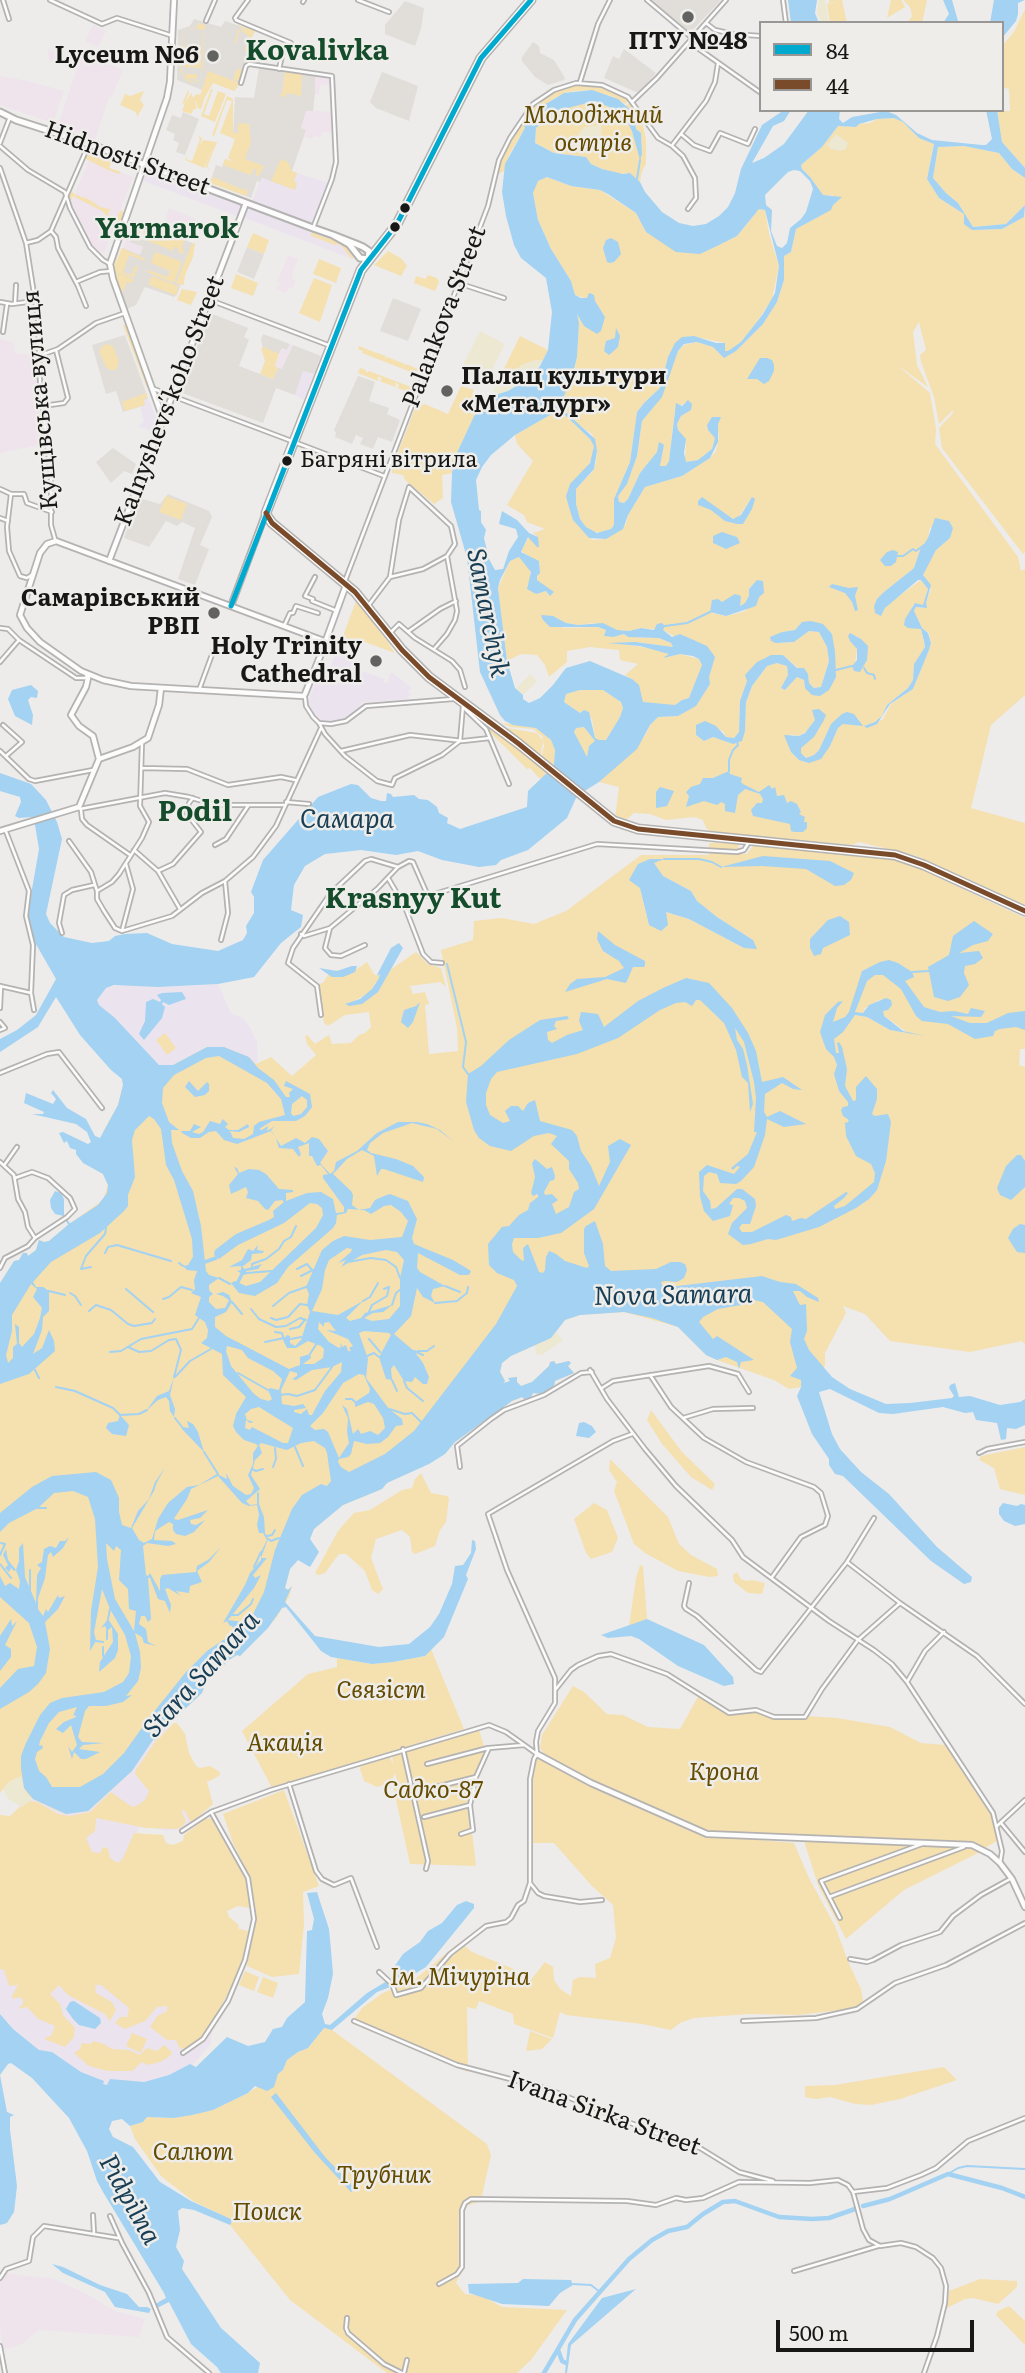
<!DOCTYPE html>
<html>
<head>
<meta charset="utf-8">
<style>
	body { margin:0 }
	#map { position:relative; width:1025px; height:2373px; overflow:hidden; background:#edeceb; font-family:Literata,serif }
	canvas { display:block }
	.legend { position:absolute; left:759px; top:21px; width:245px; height:91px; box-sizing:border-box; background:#eeedea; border:2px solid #989795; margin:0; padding:9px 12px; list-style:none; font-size:21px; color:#171716 }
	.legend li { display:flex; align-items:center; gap:14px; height:35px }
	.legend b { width:35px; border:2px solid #989795 }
	.scale { position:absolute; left:776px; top:2320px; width:198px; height:32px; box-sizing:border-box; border:4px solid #171716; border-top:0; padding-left:9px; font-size:21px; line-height:24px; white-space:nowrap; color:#171716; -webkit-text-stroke:5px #eeedea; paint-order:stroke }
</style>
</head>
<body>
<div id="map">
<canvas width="1025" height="2373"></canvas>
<ul class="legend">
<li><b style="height:9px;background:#00a9ce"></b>84</li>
<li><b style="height:9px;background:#7a4b2a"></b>44</li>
</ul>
<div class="scale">500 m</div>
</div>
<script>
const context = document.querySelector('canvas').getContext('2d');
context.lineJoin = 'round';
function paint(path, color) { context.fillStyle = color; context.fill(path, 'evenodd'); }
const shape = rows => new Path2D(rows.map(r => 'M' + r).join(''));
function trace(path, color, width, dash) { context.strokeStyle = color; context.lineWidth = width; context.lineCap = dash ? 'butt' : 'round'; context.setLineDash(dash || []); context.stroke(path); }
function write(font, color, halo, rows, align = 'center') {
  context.font = font + ' Literata,serif'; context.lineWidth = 5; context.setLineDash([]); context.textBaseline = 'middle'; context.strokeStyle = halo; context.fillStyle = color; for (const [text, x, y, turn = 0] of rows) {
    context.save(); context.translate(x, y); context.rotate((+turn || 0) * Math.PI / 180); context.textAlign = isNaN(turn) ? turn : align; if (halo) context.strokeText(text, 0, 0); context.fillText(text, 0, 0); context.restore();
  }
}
paint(shape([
	[148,169,242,204,239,217,141,180,145,170],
	[297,173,329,183,313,224,252,202,261,178,294,182],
	[249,206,340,241,352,252,355,260,242,217,245,208],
	[303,370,314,374,304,400,295,395],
	[148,398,156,417,150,431,138,426,144,421,140,406,145,405,144,400],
	[336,652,353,658,351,667,385,679,384,683,387,683,390,673,393,673,412,688,409,692,411,694,406,700,362,702,361,707,340,722,331,723,320,719,310,710,308,702,322,665,330,668],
	[126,984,158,987,218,984,231,1013,244,1019,250,1027,257,1042,258,1061,256,1064,249,1057,224,1047,207,1047,173,1065,159,1065,114,1017,99,1005,97,1000,106,988],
	[168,1726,184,1766,190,1822,185,1829,165,1831,141,1824,109,1892,0,1837,22,1807,33,1799,66,1813,90,1807,132,1771,153,1740],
	[39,1945,113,1975,212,2030,211,2044,192,2066,190,2064,169,2075,140,2083,110,2079,107,2085,103,2084,103,2081,81,2072,52,2052,39,2050,13,2029,0,2014,0,1970]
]), '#ebe4ef');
paint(shape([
	[93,25,106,31,98,47,85,41],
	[48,49,76,59,73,69,49,61],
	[80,58,91,59,123,69,112,97,109,97,95,140,57,129],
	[315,75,331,78,332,84,320,86,319,95,315,94],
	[0,76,27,81,64,91,53,123,0,105],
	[306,110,333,112,334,133,322,132,321,138,315,135,311,139,304,137,306,130,301,129],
	[89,160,133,177,115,224,118,227,115,234,111,234,104,253,93,248,70,205],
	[169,208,196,219,189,235,163,226],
	[128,234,133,235,130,242,143,247,140,255,123,248],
	[288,255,298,259,292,274,292,279,296,280,293,288,289,287,286,293,275,289,281,284,277,282],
	[0,339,13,342,15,353,37,356,44,444,0,453],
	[290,344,293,345,282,370,275,367,282,348,287,350],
	[6,2273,54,2279,85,2293,115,2311,145,2319,139,2337,39,2330,19,2346,3,2349,0,2326,0,2283]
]), '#efe3ec');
paint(shape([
	[649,0,719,0,720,1,690,33],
	[405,1,424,8,421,29,415,46,385,34,385,25],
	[194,19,221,27,225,21,255,31,251,39,254,42,241,83,234,91,214,83,202,90,177,80,178,30,190,26],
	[533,42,539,46,540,53,554,60,565,78,564,80,548,85,535,77,522,61,522,57],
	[624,49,656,73,641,91,636,92,604,78,613,56,619,59],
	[259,68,315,75,315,93,313,111,306,111,301,128,306,130,292,171,297,173,294,181,297,183,295,190,262,178,260,182,257,181,251,198,210,182,216,165,222,167,225,159,235,163,244,140,233,136,235,97,254,98],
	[382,72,418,86,409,121,376,108,370,102],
	[183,112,199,119,185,155,176,152,179,143,173,140,175,134,166,130,172,115,181,118],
	[154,222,189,235,187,241,195,244,177,295,174,297,145,287,136,305,127,309,114,272,123,248,140,255,143,247,130,242,133,235,144,240,150,224,153,225],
	[247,247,264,254,254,279,237,272],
	[393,298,421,309,408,341,380,331],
	[210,313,248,328,244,337,249,340,239,366,273,379,278,368,282,369,293,345,321,356,314,374,303,371,295,395,276,388,263,423,180,392],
	[263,334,290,344,287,350,282,348,279,354,263,348,261,340],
	[125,335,148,398,144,400,145,405,123,412,116,391,106,394,92,345],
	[358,376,375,382,369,401,389,408,387,414,400,420,392,442,378,437,373,449,360,444,363,438,356,435,352,444,335,437,336,433,334,430],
	[113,448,136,464,132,474,124,471,111,483,96,462],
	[168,494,209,511,212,517,200,545,209,549,195,585,178,579,195,528,182,522,177,526,166,521,149,547,124,538,139,498,160,504]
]), '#e1ded9');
paint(shape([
	[829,0,842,0,847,23,830,23,827,4,837,2,829,3],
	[891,0,901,0,905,7,887,18],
	[903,0,927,0,922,23,907,23,912,16,910,7],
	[1025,9,1025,168,1002,142,997,111,1010,111,1009,89,1002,87,1002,46,1014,32],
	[198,23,206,26,204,30,199,29,204,36,203,70,199,81,192,83,185,79,180,70,182,38,186,30,197,28],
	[194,28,200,30,203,36,202,73,200,79,194,82,187,79,197,79,197,74,186,74,185,78,181,68,183,35,186,30],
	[238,25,255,31,251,39,254,42,241,82,233,79,237,69,242,70,249,53,244,50,250,37,240,30,235,44,234,42,238,30,244,30],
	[184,46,201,46,201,68,184,67],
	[208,71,240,83,234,91,213,83,205,97,201,109,198,108,194,98,197,109,194,109,191,114,182,111,185,103,182,104,188,90,189,92,185,103,191,93,193,98,196,94,200,95],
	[285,72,302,74,301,96,287,93,285,97,279,96,282,94],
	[580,84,608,89,623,95,628,101,625,104,611,96,588,90,567,92,553,99,530,120,509,155,504,171,498,174,503,154,530,110,539,100,554,92],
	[211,89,213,89,204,114,209,116,218,91,226,94,215,122,201,116],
	[144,91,140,100,144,105,137,117,136,112,120,105,125,94,130,96],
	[227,96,233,99,233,133,238,133,238,123,249,124,251,142,245,159,264,166,259,176,255,175,257,169,255,168,250,175,223,165,225,159,233,161,228,158,235,139,220,133,232,101,227,100,214,136,223,141,212,135],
	[588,101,604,104,625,118,632,131,640,158,642,154,641,133,636,129,635,117,625,106,631,102,644,120,642,121,646,139,646,164,642,171,640,182,630,173,618,174,602,169,591,164,586,157,554,153,535,143,536,128,556,111],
	[894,118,903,122,919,138,934,143,927,179,939,198,964,214,972,230,1002,229,1024,217,1025,212,1025,552,1023,554,942,448,939,428,954,412,952,411,939,424,934,397,921,362,920,355,926,350,919,322,913,332,917,365,928,387,897,365,930,393,936,429,935,444,1018,557,1021,571,1025,569,1025,695,991,725,971,808,1025,823,1025,905,917,856,859,842,852,845,712,832,706,828,703,820,694,817,666,820,650,814,634,813,627,819,615,818,619,787,599,782,645,736,650,725,658,717,678,716,696,705,710,684,708,679,712,657,663,630,641,628,629,631,617,630,594,623,578,625,566,623,553,616,563,628,598,627,606,630,605,635,613,637,624,634,628,637,659,638,671,643,673,647,635,642,618,643,665,651,670,654,666,657,680,654,699,659,702,665,699,676,689,698,682,700,675,705,666,706,643,702,632,679,625,675,638,664,620,660,619,650,590,647,567,651,567,662,549,677,545,665,537,655,521,654,507,661,498,588,510,561,519,557,530,569,531,580,527,586,536,594,546,591,549,595,554,593,537,580,540,563,521,551,529,537,539,547,537,536,533,533,545,529,527,522,524,515,507,505,533,461,517,444,515,435,550,415,563,413,590,439,594,446,592,458,568,504,575,522,592,540,606,539,626,524,628,515,645,487,682,476,710,458,716,451,719,436,715,416,707,425,708,430,715,438,712,449,698,460,686,462,685,459,686,444,678,430,677,424,681,416,691,410,686,402,675,409,669,461,666,466,660,466,664,445,640,473,628,499,624,503,619,502,618,496,627,484,637,456,642,421,658,401,678,351,684,345,697,342,713,347,720,354,736,351,763,324,777,302,784,280,784,256,791,252,796,229,825,213,840,198,836,198,832,195,823,196,810,177,802,169,801,165,822,147,838,126,856,127,859,124,870,123,877,119],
	[752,497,752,509,743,524,725,521,723,513,733,519,738,518],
	[930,527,950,538,936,550,925,569,923,575,931,589,924,608,916,607,914,611,922,628,929,633,931,643,929,650,913,689,891,704,883,719,867,728,866,725,875,722,882,716,887,705,908,688,913,680,914,664,925,647,921,629,917,627,911,608,914,604,923,606,924,603,928,589,921,580,895,599,885,608,881,616,884,592,914,568,920,550,928,539],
	[754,584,746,611,726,616,712,613,722,603,739,606,745,603,749,596,749,588],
	[802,622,832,633,828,690,805,688,804,680,797,677,785,690,781,688,788,675,787,665,777,663,767,666,752,686,746,702,745,731,733,744,713,737,704,741,696,735,696,725,723,731,726,737,734,738,739,732,740,701,747,681,783,655,798,668,804,668,808,674,809,683,814,688,821,687,829,661,827,647,819,632,809,631,794,642,776,643,782,632,795,630],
	[848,636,857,636,867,646,855,664,857,649],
	[813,710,820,728,801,748,801,753,806,758,814,755,819,750,829,728,859,719,860,727,855,724,843,724,838,728,830,746,809,763,799,760,791,752,791,734,799,736,811,728,816,720],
	[197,135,202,138,200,146,203,140,217,142,207,167,211,170,205,167,212,148,204,168,185,160,187,156,187,160,192,161,200,139],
	[964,146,999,153,1012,169,1025,178,1025,205,1006,224,973,227,958,203,946,193,933,178,938,147],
	[91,149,117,159,116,161,112,160,109,168,121,172,119,174,108,170,84,158,88,150],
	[281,159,288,162,292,171,297,173,294,181,297,183,295,190,271,181],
	[213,177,239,188,248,190,246,196,210,183],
	[547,177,571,186,600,190,636,213,646,232,700,254,737,236,759,209,765,210,769,234,779,266,772,299,754,326,741,342,728,352,725,351,725,343,691,336,668,357,660,388,644,403,637,412,630,462,614,499,614,525,611,529,602,532,593,532,586,527,580,519,576,504,576,489,593,471,596,463,597,451,592,434,573,421,564,409,558,407,571,381,577,357,579,323,577,313,584,326,605,317,595,301,575,295,571,281,551,249,538,220,533,193,537,181],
	[72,191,74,194,90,200,100,207,110,209,108,214,115,220,121,210,125,213,123,220,119,221,118,227,102,211,73,196,70,202,73,210,93,248,103,254,92,248,70,206,69,197],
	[138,221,145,224,149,222,155,230,163,229,163,226,181,233,178,235,184,240,182,247,184,253,179,253,178,248,174,247,173,251,143,239,144,228,138,235,142,224],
	[312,231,319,233,318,235,324,237,329,239,330,237,344,243,355,259,350,257,340,244,335,245,311,236],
	[253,233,269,240,264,254,247,247],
	[192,243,195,244,193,257,185,275,184,284,182,285,176,283],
	[117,246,120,248,114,268,122,248,145,259,145,261,129,255,123,272,131,275,135,266,138,266,133,278,113,271,134,280,132,283,127,282,123,292,118,284,126,308,111,267],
	[388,251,402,259,407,266,401,276,374,265],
	[155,252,180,261,181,264,174,283,147,272,148,270,168,277,170,271,151,263],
	[319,259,341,268,336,283,313,274],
	[236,274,258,283,253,296,231,288],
	[428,275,437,278,439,282,435,291,414,283,416,276,425,279],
	[152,276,178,286,177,294,175,295,149,285,149,281,152,282,149,280],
	[314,278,332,285,320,322,299,313],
	[182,289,197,292,191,305,177,300],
	[127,324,138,361,140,360,150,387,147,388,123,325],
	[520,336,548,350,543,360,536,360,522,365,495,387],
	[105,344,113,346,119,362,116,370,110,370,106,367,99,351],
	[359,346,374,352,373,355,374,352,386,356,385,359,387,357,405,364,404,367,406,364,418,369,416,374,362,353,363,351,358,349],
	[264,347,279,354,275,366,278,368,273,379,260,374,265,361,261,348],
	[360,368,366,370,366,373,369,371,411,387,409,392,397,388,399,385,395,382,396,387,379,381,382,379,380,377,378,377,378,381,358,373],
	[461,386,474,390,472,394,482,399,455,457,452,473,442,475,443,498,434,504,405,480,403,475,392,473,392,468,417,403,418,406,420,406,418,401,420,406,425,404,448,414],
	[146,393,147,396,144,400,145,405,125,411,122,402],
	[166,496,187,504,181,520,159,512],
	[356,601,385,638,395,653,362,641,357,650,340,644],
	[580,690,603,690,621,702,623,708,620,717,606,740,598,740,595,738,592,719,584,710,580,713,564,702,566,694],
	[470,704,507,728,537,733,543,741,540,759],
	[472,714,480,718,548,772,542,778,539,778,530,768,527,769],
	[501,723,532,726,541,731,551,740,555,750,554,764,552,768,541,760,544,746,542,736,533,729,511,727],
	[584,727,596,741,589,746,587,759,574,732,576,728],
	[709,843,738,843,739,854,747,854,753,846,800,848,847,855,879,857,907,863,1025,918,1025,1049,1020,1049,1019,1065,1025,1067,1025,1345,1022,1341,970,1352,890,1341,865,1314,843,1306,846,1313,825,1353,825,1366,801,1387,789,1389,774,1380,717,1360,706,1355,678,1327,624,1312,580,1315,565,1320,551,1338,511,1356,502,1363,500,1371,505,1381,503,1383,506,1384,510,1381,508,1378,517,1377,517,1382,521,1386,532,1382,549,1366,550,1362,554,1361,556,1364,569,1361,571,1363,568,1366,574,1373,555,1381,554,1386,541,1394,533,1393,530,1400,526,1401,522,1397,512,1401,455,1442,445,1454,387,1483,382,1489,343,1505,314,1529,297,1560,290,1569,285,1588,288,1590,292,1586,289,1597,276,1618,240,1656,237,1655,229,1660,206,1682,202,1693,159,1733,158,1739,174,1723,177,1723,185,1734,189,1753,196,1766,200,1768,210,1766,220,1772,219,1776,207,1782,213,1804,191,1823,185,1811,181,1810,186,1821,182,1827,176,1829,146,1828,96,1818,95,1831,86,1838,92,1852,100,1853,103,1847,108,1848,110,1858,118,1863,123,1858,134,1833,163,1835,166,1843,173,1845,183,1841,184,1835,205,1819,212,1818,240,1865,247,1882,251,1905,250,1908,238,1906,227,1911,229,1917,238,1924,239,1929,248,1931,244,1955,236,1978,211,2025,193,2046,180,2049,176,2040,167,2040,150,2027,157,2016,167,2011,167,2006,157,2007,145,2021,125,2029,115,2023,120,2017,127,2017,129,2008,101,1985,95,1985,96,1993,112,2002,116,2010,110,2021,105,2014,68,1995,59,1985,50,1994,60,2004,63,2015,75,2028,74,2037,65,2047,47,2040,44,2038,51,2036,55,2026,38,2019,27,2007,18,2009,23,2004,23,2000,20,1997,13,1999,12,1996,18,1985,9,1986,4,1970,0,1969,0,1815,10,1816,25,1802,30,1801,37,1802,58,1814,70,1816,90,1812,111,1792,132,1807,138,1805,145,1800,149,1791,135,1774,136,1770,157,1739,153,1740,132,1771,88,1811,66,1814,58,1811,33,1799,10,1781,0,1793,0,1283,14,1261,19,1260,23,1253,27,1253,28,1256,36,1250,39,1240,44,1242,49,1241,69,1224,103,1200,108,1185,103,1174,98,1170,103,1132,118,1105,123,1085,122,1079,159,1065,173,1065,207,1047,224,1047,249,1057,256,1064,271,1057,292,1076,316,1055,307,1044,305,1036,307,1035,315,1044,329,1035,332,1044,351,1043,359,1035,365,1033,371,1027,369,1012,345,1015,328,1026,324,1023,318,984,323,983,328,975,327,971,357,969,367,962,374,974,377,976,380,973,379,978,369,993,347,1005,378,992,390,970,416,952,428,964,441,968,446,987,440,982,410,986,413,994,425,992,429,1004,425,1005,429,1054,458,1051,457,1028,441,950,473,940,474,921,502,918,534,924,566,911,641,855,709,855],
	[650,859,663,876,691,891,697,901,717,917,753,940,744,948,689,919,665,912,649,925,640,888],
	[881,999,883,1015,908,1033,890,1030,867,1017,855,1015,855,1012,863,1013,865,1008],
	[165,1033,176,1048,167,1055,156,1040],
	[651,1410,682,1452,715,1484,712,1490,691,1477,662,1444,647,1420],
	[1025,1447,1025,1495,1000,1489,994,1468,979,1460,981,1456],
	[610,1459,668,1517,679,1544,691,1555,717,1569,718,1576,709,1577,678,1571,645,1553,634,1544,614,1491,617,1482,609,1470],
	[421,1473,431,1493,447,1496,449,1498,446,1522,440,1530,435,1546,415,1554,412,1552,410,1537,402,1530,376,1539,371,1558,383,1589,378,1594,372,1590,365,1571,346,1554,339,1554,325,1573,318,1575,315,1573,338,1531,354,1513,370,1510,402,1490,412,1488,415,1479],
	[594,1503,607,1510,618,1538,612,1552,591,1559,586,1553,574,1519],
	[640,1565,643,1566,647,1619,629,1626,636,1578],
	[737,1572,741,1579,746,1581,752,1580,765,1583,762,1594,748,1593,734,1582,733,1575],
	[431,1649,464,1729,272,1788,242,1731,308,1674,337,1667,337,1658,372,1664,393,1662,425,1656],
	[573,1686,584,1692,607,1714,623,1715,648,1727,680,1729,700,1693,716,1705,729,1711,837,1718,890,1727,921,1743,946,1745,991,1812,997,1841,985,1848,977,1844,961,1842,883,1841,700,1830,578,1775,546,1756,540,1748,542,1735],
	[479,1730,485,1749,476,1774,469,1805,476,1866,410,1864,393,1786,397,1780,395,1773,391,1783,377,1787,364,1781,360,1769,361,1764,389,1756,393,1764,392,1755],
	[537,1755,587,1784,703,1835,794,1843,809,1878,835,1926,849,1964,861,1989,863,2001,858,2008,798,2015,750,2014,694,2018,680,2023,671,2030,642,2024,566,2015,560,2012,553,2038,514,2024,513,2014,479,2001,476,2009,467,2007,468,2072,351,2023,362,2008,383,1993,413,1981,460,1942,472,1952,514,1969,512,1978,527,1985,545,1962,553,1967,554,1980,560,1989,571,1996,573,1980,580,1977,596,1978,595,1964,610,1958,616,1938,613,1905,591,1885,554,1843,528,1843,528,1791,532,1759],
	[284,1790,319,1886,303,1892,304,1925,299,1974,272,1977,247,1966,256,1915,251,1879,233,1843,223,1814],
	[804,1841,971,1846,982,1851,904,1890,846,1939,818,1885],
	[245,1971,259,1977,254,1991,239,1985],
	[263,1977,278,1983,273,1998,257,1992],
	[324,2028,332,2030,487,2144,491,2155,482,2196,479,2202,465,2206,464,2264,456,2283,465,2294,482,2296,502,2307,567,2310,531,2360,517,2373,387,2373,290,2300,230,2225,232,2220,193,2201,161,2176,135,2139,130,2126,143,2122,147,2117,174,2118,213,2110,248,2093,283,2070,287,2060,298,2052,308,2048],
	[530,2031,552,2039,542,2049,526,2051],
	[132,2033,147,2039,141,2053,126,2046],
	[93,2041,104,2044,112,2049,129,2050,140,2055,147,2048,157,2051,164,2045,172,2052,170,2056,160,2062,148,2065,142,2062,132,2071,108,2071,89,2066,74,2053,80,2049,82,2043,91,2044],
	[944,2067,957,2080,900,2099,871,2105,855,2104,830,2097,816,2099,805,2097,805,2086,835,2085],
	[980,2279,1017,2281,1017,2287,998,2304,973,2298,965,2299,947,2308,949,2291],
	[1009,2306,1025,2321,1025,2345,996,2315,998,2311]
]), '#f5e0b0');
paint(shape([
	[819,0,825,0,829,23,821,23,817,13],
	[600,125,602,128,601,135,606,142,612,144,609,151,596,145,592,148,589,144,584,146,577,143,573,147,567,143,577,136,584,127],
	[836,134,848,143,846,149,840,151,831,149,827,145],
	[480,331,505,344,486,382,461,369],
	[536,360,543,360,532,375,508,391,495,395,493,390,499,383,522,365],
	[530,674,537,681,523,695,516,688],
	[556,1332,563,1340,542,1355,536,1354,535,1345,551,1338],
	[21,1776,27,1794,33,1799,22,1807,8,1799,3,1789,10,1781]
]), '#ede8d2');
paint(shape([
	[788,0,817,0,815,13,819,23,791,23],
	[943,0,952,0,958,21,943,23,949,14],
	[994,0,1025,0,1018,3,1018,14,1016,21,1002,38,1002,23,990,23],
	[592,90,618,99,633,112,636,129,641,133,642,154,640,160,632,131,625,118,614,109,595,101,556,111,536,128,535,143,554,153,586,157,591,164,602,169,623,174,630,173,640,182,645,192,662,212,679,223,693,226,706,224,719,216,728,207,735,193,741,169,762,125,784,110,791,110,784,121,773,126,752,163,764,158,784,144,809,110,840,110,839,119,843,123,852,117,886,111,896,115,917,133,932,140,982,145,986,145,992,139,986,110,997,110,1002,142,1025,168,1025,178,1012,169,999,153,964,146,938,147,933,178,946,193,958,203,973,227,1006,224,1025,205,1024,217,1002,229,972,230,964,224,964,214,939,198,927,179,934,144,919,138,903,122,894,118,877,119,859,124,856,127,838,126,822,147,801,165,802,169,810,177,823,195,842,197,833,205,831,210,796,229,791,252,784,256,784,280,777,302,763,324,736,351,724,358,713,347,697,342,684,344,678,351,662,397,642,421,637,456,627,484,618,496,619,502,624,503,628,499,640,473,657,452,659,442,664,445,660,466,666,466,669,461,676,403,682,406,688,400,692,404,691,410,681,416,677,424,678,430,686,439,684,453,686,462,698,460,712,449,715,438,708,430,707,425,712,417,721,417,718,424,718,442,710,458,682,476,645,487,628,515,623,529,606,539,589,538,573,520,568,504,566,496,570,484,590,463,594,446,590,439,563,413,550,415,515,435,491,455,482,467,476,480,479,510,481,511,481,522,486,530,484,538,489,559,495,570,503,569,509,551,518,537,516,529,499,524,502,511,517,520,529,533,538,537,539,547,537,547,528,537,521,552,539,561,540,573,537,576,537,580,554,592,550,596,546,591,536,594,527,589,531,572,519,557,510,561,500,580,498,588,507,661,515,688,523,695,523,699,529,703,540,698,553,685,566,668,590,661,632,679,639,685,643,702,675,705,682,700,689,698,702,665,699,659,693,656,680,654,663,658,669,654,640,646,608,643,635,642,673,647,671,643,659,638,628,637,624,634,613,637,604,636,606,630,598,627,550,627,543,620,541,615,553,616,566,623,578,625,603,623,617,630,629,631,641,628,654,630,657,624,662,623,665,626,663,630,672,637,680,634,707,646,715,657,709,677,710,684,696,706,678,716,658,717,650,725,637,749,599,782,583,792,576,798,567,818,528,850,501,860,496,865,479,867,442,860,418,851,396,855,361,850,325,854,305,866,294,885,291,910,303,915,301,927,281,943,254,977,218,984,158,987,114,985,106,988,97,1000,99,1005,114,1017,159,1065,173,1065,207,1047,224,1047,249,1057,258,1068,274,1080,286,1097,290,1097,289,1093,293,1089,284,1086,286,1081,310,1094,312,1107,305,1116,296,1121,272,1121,259,1129,262,1130,268,1126,267,1131,275,1126,271,1130,281,1146,296,1138,305,1143,312,1137,319,1139,328,1151,320,1163,330,1174,334,1171,336,1162,357,1151,377,1133,398,1122,417,1122,427,1124,440,1130,453,1141,437,1129,412,1123,383,1133,370,1143,367,1150,371,1153,396,1159,413,1166,424,1177,423,1182,384,1169,381,1169,377,1176,374,1156,362,1150,347,1159,333,1174,351,1191,353,1195,352,1205,359,1210,370,1208,375,1200,384,1196,390,1194,408,1201,417,1219,412,1238,414,1244,453,1260,471,1271,469,1275,460,1275,418,1253,417,1268,420,1272,445,1286,433,1289,431,1296,435,1303,423,1297,417,1288,411,1316,394,1334,414,1351,423,1363,429,1377,427,1384,423,1384,415,1377,412,1382,404,1381,394,1365,391,1369,392,1380,386,1379,379,1357,391,1335,389,1333,364,1331,359,1333,368,1359,366,1378,389,1409,402,1419,403,1425,396,1426,388,1437,380,1443,367,1444,354,1441,351,1454,348,1457,339,1459,338,1462,341,1467,349,1472,385,1454,414,1431,496,1324,517,1286,514,1280,497,1273,489,1265,488,1244,502,1227,509,1226,519,1215,528,1210,530,1203,538,1197,538,1194,533,1196,531,1193,535,1177,532,1163,535,1159,547,1169,552,1167,555,1176,554,1180,550,1181,544,1192,545,1195,552,1194,558,1200,552,1204,556,1214,569,1207,574,1192,579,1189,578,1183,569,1169,569,1161,551,1144,557,1136,549,1133,534,1136,511,1151,490,1146,479,1138,474,1130,466,1102,468,1074,481,1066,509,1040,540,1020,567,1016,569,1019,556,1021,554,1026,557,1029,547,1032,548,1040,552,1043,567,1035,583,1030,579,1021,581,1012,598,1014,604,1027,638,1001,663,988,686,978,709,983,732,1008,748,1033,756,1051,762,1082,783,1077,802,1090,793,1089,782,1083,765,1094,764,1112,767,1117,780,1111,806,1124,784,1127,767,1119,765,1135,754,1167,741,1181,736,1184,720,1183,717,1174,709,1172,704,1176,703,1191,710,1201,711,1209,716,1208,737,1189,742,1189,755,1199,756,1206,750,1224,742,1224,739,1228,742,1232,752,1232,786,1215,791,1217,792,1221,801,1218,806,1219,846,1192,848,1193,844,1198,834,1206,835,1209,845,1206,874,1182,875,1173,871,1164,856,1156,846,1136,845,1122,847,1123,849,1120,843,1116,841,1110,843,1107,848,1106,848,1102,839,1091,834,1074,837,1065,834,1057,826,1049,820,1032,825,1015,838,1002,843,1001,837,1008,833,1022,845,1017,849,1012,862,971,880,962,889,960,898,963,912,972,914,977,905,981,924,1007,940,1012,954,1011,968,1014,971,1008,985,1011,981,1017,951,1016,970,1023,987,1023,1008,1013,1025,1011,1025,1030,1016,1027,1000,1029,995,1031,993,1036,975,1039,948,1024,922,1021,916,1016,901,989,883,975,875,975,867,981,855,1012,863,1013,869,1005,886,998,891,1000,892,1005,888,1010,883,1011,884,1016,903,1031,925,1036,890,1030,867,1017,855,1015,843,1032,834,1039,836,1053,839,1053,837,1043,839,1042,842,1047,847,1069,845,1086,853,1101,856,1100,856,1087,866,1076,877,1089,877,1099,872,1114,875,1116,888,1114,891,1122,886,1161,877,1190,869,1199,856,1208,819,1227,776,1240,768,1239,751,1244,743,1245,728,1234,732,1223,747,1208,745,1201,739,1198,733,1198,729,1204,733,1205,730,1216,713,1221,704,1211,700,1196,699,1172,707,1165,734,1174,740,1167,737,1166,733,1170,731,1168,748,1154,757,1132,754,1132,756,1098,754,1082,744,1042,735,1028,737,1040,743,1049,747,1065,753,1104,750,1112,748,1083,742,1077,736,1050,724,1023,700,1000,696,1000,692,1006,685,1002,676,1003,660,1010,618,1038,577,1054,497,1072,491,1079,486,1093,486,1105,490,1115,503,1123,510,1121,505,1111,511,1106,518,1106,523,1111,528,1103,535,1100,540,1121,572,1130,577,1136,581,1151,591,1166,599,1186,610,1162,608,1146,620,1139,631,1145,594,1209,561,1233,538,1238,514,1238,512,1244,513,1252,521,1260,524,1261,523,1248,528,1244,539,1272,543,1273,545,1270,546,1257,549,1251,556,1254,565,1261,587,1268,589,1266,584,1253,584,1229,586,1226,595,1221,603,1244,605,1266,611,1271,656,1269,671,1262,680,1262,685,1264,687,1270,684,1278,677,1282,665,1281,661,1282,662,1285,669,1287,762,1276,780,1282,796,1284,818,1298,819,1302,807,1297,800,1291,793,1291,800,1305,806,1304,807,1331,804,1339,809,1350,832,1377,850,1389,886,1404,910,1403,952,1398,954,1396,949,1388,950,1385,955,1383,959,1397,970,1396,1000,1405,1020,1402,1025,1399,1025,1425,1016,1429,1007,1428,1006,1439,1001,1440,997,1423,976,1420,973,1412,965,1413,943,1407,893,1414,879,1413,830,1389,819,1392,832,1434,840,1449,861,1472,889,1494,937,1547,972,1577,971,1582,964,1584,931,1561,843,1476,835,1474,829,1465,829,1459,812,1434,797,1396,801,1387,801,1380,790,1376,797,1368,790,1342,792,1329,763,1302,753,1300,747,1304,718,1309,703,1317,699,1322,713,1339,717,1336,754,1360,741,1362,739,1369,737,1362,726,1357,717,1360,706,1355,678,1327,652,1318,624,1312,580,1315,565,1320,551,1338,511,1356,502,1363,500,1372,505,1381,503,1383,510,1381,508,1378,517,1377,517,1382,521,1386,532,1382,549,1366,550,1362,554,1361,556,1364,569,1361,571,1363,568,1366,574,1373,555,1381,554,1386,541,1394,533,1393,530,1400,526,1401,522,1397,512,1401,455,1442,445,1454,429,1464,387,1483,382,1489,343,1505,314,1529,310,1539,319,1552,310,1567,298,1560,290,1569,285,1588,288,1590,292,1586,285,1602,315,1636,379,1647,409,1644,430,1627,439,1614,452,1584,455,1566,463,1565,471,1553,472,1540,475,1541,476,1549,466,1575,468,1579,444,1637,425,1656,393,1662,372,1664,331,1657,321,1651,286,1607,282,1608,268,1628,240,1656,237,1655,229,1660,206,1682,202,1693,159,1733,157,1739,153,1740,132,1771,88,1811,66,1814,33,1799,24,1788,21,1768,21,1756,26,1743,40,1715,50,1703,62,1698,104,1692,123,1682,129,1673,131,1656,125,1635,110,1609,102,1589,94,1632,96,1641,90,1651,91,1611,98,1567,95,1519,88,1497,73,1491,54,1493,38,1508,9,1523,0,1532,0,1513,32,1487,52,1476,96,1472,111,1480,119,1498,119,1512,122,1525,131,1528,138,1511,149,1499,155,1482,165,1468,157,1482,154,1491,132,1528,139,1540,144,1543,152,1539,158,1519,168,1503,187,1487,199,1485,217,1474,227,1479,226,1473,233,1486,246,1495,251,1494,254,1488,248,1475,253,1464,253,1453,258,1446,256,1444,244,1440,236,1432,233,1426,236,1414,246,1397,223,1375,222,1354,201,1343,207,1338,208,1330,205,1322,195,1315,201,1297,191,1293,195,1289,194,1280,197,1271,187,1270,183,1266,188,1265,193,1257,192,1239,174,1180,166,1165,161,1129,154,1119,149,1116,135,1130,132,1140,135,1177,128,1195,128,1206,124,1211,100,1233,51,1262,33,1282,36,1287,43,1287,49,1291,49,1311,43,1317,42,1330,33,1354,42,1348,49,1330,54,1341,55,1351,29,1374,0,1384,0,1283,14,1261,19,1260,23,1253,27,1253,28,1256,36,1250,39,1240,44,1242,49,1241,69,1224,98,1205,107,1193,108,1185,103,1174,83,1163,76,1154,76,1150,70,1148,67,1141,64,1143,59,1133,63,1132,88,1144,91,1142,87,1132,76,1124,32,1114,43,1114,44,1112,24,1103,26,1093,53,1104,56,1099,51,1093,53,1090,67,1108,86,1119,95,1136,100,1138,118,1105,123,1085,122,1079,111,1070,80,1035,56,997,38,1027,0,1052,0,1039,17,1030,36,1015,56,979,29,932,28,912,39,849,35,825,31,817,19,818,15,816,21,802,20,797,0,791,0,773,31,784,46,800,57,822,62,839,46,914,50,923,64,937,92,943,109,941,115,936,125,934,147,933,172,944,218,951,243,940,247,933,246,926,254,913,254,897,251,892,263,860,318,797,351,784,358,785,371,798,381,801,386,801,387,793,391,794,393,797,414,795,419,799,428,800,437,807,439,813,448,818,447,823,460,829,527,807,528,791,552,768,554,764,555,750,551,740,536,728,513,725,505,721,500,715,480,672,467,558,451,502,452,473,455,457,482,399,508,391,529,378,540,366,548,350,552,312,546,278,521,258,514,245,506,216,502,192,505,164,525,128,524,125,544,105,564,93],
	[794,170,800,171,810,181,813,189,806,212,801,219,790,228,787,243,782,248,777,246,771,231,772,210,766,205,765,195,788,172],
	[547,177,571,186,600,190,608,194,636,213,646,232,676,252,700,254,717,246,737,236,759,209,765,210,779,266,775,293,763,314,741,342,728,351,725,351,725,343,716,343,694,336,682,337,675,343,668,357,660,388,644,403,637,412,630,462,614,499,614,525,611,529,597,533,586,527,580,519,576,504,576,489,594,469,597,451,595,439,559,406,571,381,577,357,579,323,577,314,584,326,597,334,601,331,605,317,595,301,594,295,589,293,587,298,581,298,575,295,571,281,551,249,538,220,533,193,538,181],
	[580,690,603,690,621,702,623,708,620,717,606,740,599,740,595,738,589,712,584,710,580,713,564,702,566,694],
	[584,727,595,741,589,746,587,757,574,732,576,728],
	[219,1056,267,1083,281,1099,285,1115,259,1122,254,1126,253,1134,244,1139,233,1138,230,1131,239,1132,249,1127,248,1124,238,1130,229,1130,225,1127,228,1124,223,1119,220,1124,210,1121,203,1132,199,1134,192,1132,201,1127,194,1124,190,1131,181,1131,182,1133,191,1138,200,1138,209,1132,216,1131,224,1140,237,1144,271,1131,276,1138,279,1148,293,1149,299,1157,301,1154,298,1147,309,1143,309,1156,312,1156,317,1166,321,1165,328,1174,323,1175,323,1178,344,1207,344,1212,336,1213,333,1199,321,1192,307,1193,286,1201,286,1193,293,1192,293,1190,279,1189,266,1174,259,1170,249,1169,239,1173,237,1168,234,1167,238,1174,229,1185,231,1194,246,1187,248,1192,246,1198,258,1201,265,1209,268,1210,275,1201,282,1200,284,1202,273,1211,274,1217,269,1220,236,1234,215,1250,214,1255,219,1259,238,1245,284,1223,310,1203,317,1204,322,1208,323,1215,316,1228,260,1282,246,1286,235,1281,231,1283,239,1293,255,1296,277,1283,288,1267,333,1228,336,1223,337,1215,346,1213,348,1209,364,1210,371,1214,384,1206,391,1205,401,1212,408,1221,402,1237,370,1240,344,1236,333,1241,322,1250,306,1287,309,1294,307,1305,310,1312,301,1340,295,1346,290,1343,290,1336,287,1335,283,1340,287,1348,296,1348,308,1341,321,1346,324,1349,323,1358,314,1364,303,1364,311,1358,310,1354,300,1357,300,1365,289,1369,226,1336,215,1327,215,1317,226,1312,232,1302,229,1295,223,1292,216,1294,223,1296,229,1300,225,1308,216,1309,209,1302,209,1297,213,1294,209,1290,209,1285,219,1278,209,1275,206,1271,201,1226,193,1191,182,1171,172,1143,171,1130,179,1130,169,1122,162,1103,163,1088,174,1075,206,1058],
	[302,1096,307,1100,307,1107,301,1114,293,1116,291,1113,292,1104],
	[347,1248,352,1249,351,1252,338,1263,346,1260,341,1267,362,1255,386,1250,397,1252,404,1260,400,1278,400,1306,389,1319,372,1321,364,1318,373,1313,383,1312,392,1305,365,1313,361,1318,350,1321,346,1318,363,1301,338,1315,312,1311,322,1289,325,1270,329,1260],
	[31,1284,37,1289,33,1297,42,1308,40,1318,34,1334,22,1347,19,1343,19,1327,15,1324,17,1344,13,1347,13,1358,8,1363,6,1355,12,1331,12,1315],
	[319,1322,324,1327,324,1323,329,1322,336,1331,326,1330,348,1339,353,1346,349,1348,351,1351,348,1351,346,1345,343,1347,340,1343,341,1347,339,1348,329,1342,318,1329],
	[227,1346,242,1350,248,1358,273,1371,282,1379,279,1390,270,1388,268,1390,272,1399,269,1401,261,1399,254,1394,231,1366,226,1351],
	[342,1362,341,1372,325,1391,312,1415,309,1415,307,1409,301,1414,294,1412,294,1410,306,1408,303,1404,294,1406,282,1404,281,1390,290,1371,297,1373,297,1376,292,1379,296,1380,312,1370,332,1367],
	[359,1374,364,1375,370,1389,369,1393,355,1402,355,1407,368,1402,374,1404,383,1418,385,1428,378,1435,370,1431,361,1434,358,1429,353,1434,347,1409,342,1405,348,1418,347,1432,349,1443,339,1458,328,1432,324,1429,315,1430,310,1426,323,1413,343,1383],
	[259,1407,293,1428,288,1443,283,1443,252,1427,250,1430,245,1428,246,1420,250,1423,254,1422,247,1420,245,1414,251,1409],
	[314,1441,325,1448,327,1453,331,1481,327,1486,321,1484,302,1495,292,1509,275,1550,264,1592,253,1614,243,1622,228,1620,254,1588,261,1575,255,1578,253,1575,267,1558,261,1558,268,1539,265,1533,264,1517,259,1504,250,1505,246,1501,260,1489,251,1475,255,1460,262,1453,259,1445,261,1443,287,1450,301,1443],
	[218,1476,242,1503,249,1506,257,1505,259,1515,257,1525,259,1533,263,1533,267,1540,261,1552,261,1560,250,1573,245,1585,223,1623,227,1621,230,1626,232,1626,234,1630,232,1634,207,1651,186,1672,149,1718,124,1753,103,1774,80,1787,52,1787,46,1777,39,1771,35,1759,37,1752,43,1748,42,1745,39,1746,40,1741,49,1723,59,1712,77,1707,73,1716,75,1715,76,1717,64,1722,56,1729,63,1733,71,1725,77,1745,72,1752,68,1746,72,1759,74,1752,81,1759,86,1759,100,1752,79,1749,83,1745,104,1743,82,1742,78,1737,85,1711,89,1706,106,1706,123,1702,132,1695,126,1696,138,1681,141,1668,140,1652,135,1633,142,1637,144,1643,156,1646,148,1642,146,1629,139,1624,141,1616,145,1616,148,1622,151,1619,148,1578,150,1578,158,1599,165,1601,170,1613,171,1605,165,1589,168,1588,181,1596,176,1591,189,1593,190,1586,202,1582,197,1571,209,1562,221,1547,208,1560,197,1566,196,1572,162,1575,160,1579,160,1591,150,1573,148,1576,146,1575,143,1546,147,1543,168,1546,176,1544,172,1541,154,1540,155,1531,169,1522,173,1524,173,1530,176,1534,185,1536,194,1532,205,1520,196,1525,191,1524,190,1520,200,1518,208,1510,178,1520,174,1519,175,1517,187,1499,191,1489],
	[106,1543,114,1551,116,1546,121,1550,119,1580,128,1589,129,1609,136,1611,134,1631,115,1599,107,1559],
	[611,238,618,242,621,254,614,262,610,263,607,262,603,248,606,240],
	[616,328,620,336,618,347,609,355,604,351,606,341,615,338],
	[760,358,767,358,772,360,774,365,774,371,769,381,764,384,757,379,747,379],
	[702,497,733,519,741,515,752,497,755,499,752,509,743,524,737,524,725,521,711,510,698,505,698,501],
	[935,518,949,521,953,528,950,538,936,550,923,575,931,585,926,603,927,608,916,607,914,611,922,628,928,633,931,643,929,650,913,689,890,704,877,724,867,728,864,726,875,722,882,716,887,705,908,688,913,680,914,664,925,647,924,641,921,629,908,628,904,625,905,619,915,603,923,605,928,589,921,580,918,580,885,608,881,616,875,613,874,606,877,599,884,592,914,568,920,550,928,538],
	[722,532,737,537,740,543,726,549,713,543,713,536],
	[893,550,898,552,896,562,891,566,885,566,880,560,887,552],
	[757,580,763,581,764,593,759,597,756,606,726,616,710,612,712,600,718,599,722,602,735,594,741,596,740,606,745,603,749,596,749,589],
	[832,584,849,588,858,587,855,596,858,610,855,611,852,602,845,593,829,587],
	[811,621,823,624,832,634,835,652,836,677,829,690,820,696,812,695,805,688,804,680,797,677,785,690,781,688,788,675,787,666,777,663,767,666,752,686,746,702,745,731,742,741,733,744,713,737,704,741,696,735,696,725,705,721,716,726,726,737,734,738,739,732,740,701,747,681,745,675,757,662,771,655,783,655,797,668,804,668,808,674,809,683,814,688,821,687,829,661,827,647,819,632,809,631,794,642,776,643,771,641,770,637,782,632,795,630,802,622],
	[850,633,861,639,868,646,867,660,860,672,854,671,852,666,857,660,857,649,850,641,848,636],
	[31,685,38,691,37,698,31,697,28,700,33,715,32,725,15,716,8,699,12,690],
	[819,709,826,715,824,720,814,737,801,748,801,753,806,758,814,755,819,750,831,724,842,714,847,712,854,714,863,726,843,724,838,728,830,746,821,759,809,763,799,760,791,752,784,735,799,736,805,733,815,720,812,710],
	[729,771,730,774,742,778,741,782,743,784,759,792,769,785,772,789,775,787,777,796,784,795,787,803,791,801,797,804,801,812,799,814,805,817,804,822,807,822,807,828,803,832,794,832,791,831,790,824,753,816,751,810,757,803,762,803,763,799,760,794,745,789,738,795,735,813,725,811,725,804,721,802,717,805,704,801,686,807,689,796,686,792,691,787,700,784,703,778,713,778],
	[660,787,674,791,667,806,656,808,656,792],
	[763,856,830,861,854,873,851,880,844,885,835,886,806,869,762,866,721,867],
	[650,859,664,859,654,863,663,876,691,891,697,901,717,917,753,940,757,949,744,948,689,919,666,912,668,925,661,931,649,925,640,888,629,880,638,864],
	[840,916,849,922,850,935,823,948,821,954,814,956,810,948,810,939,828,920],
	[974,921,993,934,988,941,973,945,959,953,979,951,983,958,975,964,965,966,964,973,969,985,960,997,948,1001,934,997,928,967,949,955,953,936],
	[598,931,615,945,645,961,645,965,644,967,633,967,626,983,607,979,565,992,570,984,577,979,605,977,624,968,619,961,603,951,597,939],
	[399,943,403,948,378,992,362,1004,349,1006,345,1004,360,999,372,989,379,978,380,974,377,976,378,973,391,948],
	[352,966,357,966,355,972,343,977,332,977,319,968,337,971],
	[182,992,186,999,183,1000,169,1005,163,1002,162,1004,165,1007,162,1018,144,1040,139,1034,145,1021,146,1002,153,999,160,1002,161,1000,157,995,162,993],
	[420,1002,413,1022,408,1028,401,1022,404,1010,416,1006],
	[189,1081,198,1091,207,1082,209,1084,209,1091,205,1095,195,1097,185,1087],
	[1017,1155,1021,1155,1025,1161,1025,1187,1011,1200,1000,1195,997,1188,1006,1166],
	[55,1191,61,1193,64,1199,64,1216,55,1214,51,1208,50,1200],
	[1020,1224,1025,1225,1025,1253,1017,1252,1008,1238,1013,1229],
	[258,1245,257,1250,264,1251,263,1253,252,1254,251,1260,242,1267,245,1269,262,1264,258,1269,246,1271,247,1274,244,1275,237,1271,241,1270,241,1266,229,1267,242,1260,248,1249,253,1251],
	[174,1377,170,1395,175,1409,174,1417,170,1411,169,1401,166,1397,158,1400,146,1411,157,1396,169,1391],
	[120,1415,129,1425,126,1436,112,1434,106,1428,108,1423,118,1421],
	[187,1421,193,1424,198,1432,204,1452,182,1429,182,1427,189,1428],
	[584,1422,592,1426,596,1432,589,1438,576,1436,579,1423],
	[1003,1503,1017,1506,1021,1504,1025,1505,1025,1524,1015,1526,1004,1521,999,1514,999,1508],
	[69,1537,63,1548,53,1557,51,1552,48,1555,45,1578,38,1598,38,1609,43,1616,46,1609,48,1612,58,1595,59,1598,65,1596,58,1609,45,1622,50,1649,46,1673,38,1684,29,1692,0,1709,0,1688,18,1669,34,1666,37,1647,29,1623,0,1597,0,1576,5,1586,10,1583,19,1589,20,1581,16,1570,14,1571,11,1568,9,1572,5,1568,8,1565,3,1555,6,1549,8,1560,16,1570,19,1561,19,1548,23,1543,25,1577,36,1603,37,1575,41,1568,37,1565,42,1562,44,1549,50,1546,56,1548,60,1541,65,1541],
	[11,1619,12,1626,17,1621,5,1645,11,1649,11,1657,0,1671,0,1636],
	[108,1619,118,1634,118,1650,115,1658,99,1672,100,1662,113,1642,112,1627,107,1631,105,1626,101,1628],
	[647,1619,704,1645,733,1677,734,1684,724,1686,678,1666,639,1639,631,1636,608,1638,601,1635],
	[317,1892,329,1929,331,1950,333,1974,328,1998,322,2014,325,2024,330,2025,367,1993,387,1981,390,1987,377,1992,332,2030,324,2028,308,2048,298,2052,287,2060,283,2070,278,2074,274,2087,267,2091,255,2086,248,2093,213,2110,192,2115,174,2118,147,2117,143,2122,130,2126,122,2119,112,2121,109,2129,113,2137,133,2147,160,2182,191,2201,233,2220,230,2225,194,2210,182,2208,178,2211,180,2230,176,2247,184,2261,182,2269,221,2328,260,2363,258,2373,221,2373,217,2367,191,2344,169,2302,157,2308,155,2304,166,2298,164,2293,103,2192,97,2181,87,2151,69,2118,32,2078,11,2063,8,2064,0,2075,7,2112,14,2115,10,2117,10,2130,17,2186,14,2212,7,2223,0,2225,0,2014,13,2029,39,2050,52,2052,81,2072,104,2081,103,2084,107,2085,110,2079,144,2082,169,2075,190,2064,196,2067,227,2037,248,2046,265,2042,273,2029,282,2027,287,2018,305,2002,307,1931,312,1930,314,1919,307,1893],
	[466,1901,474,1904,474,1908,426,1967,406,1979,394,1977,394,1967,403,1954,420,1942,428,1931,442,1923,457,1905],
	[74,2001,100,2018,101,2023,95,2029,79,2025,73,2019,66,2009,70,2002],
	[276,2093,325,2157,356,2189,351,2192,315,2153,271,2097],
	[52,2264,63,2267,100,2285,127,2294,139,2307,147,2307,151,2309,149,2313,115,2307,105,2292,63,2273],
	[523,2279,571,2280,573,2285,560,2293,549,2306,502,2304,469,2293,468,2284,518,2283],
	[636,2289,571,2345,567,2373,565,2373,568,2344,602,2298]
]), '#a3d2f2');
trace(shape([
	[637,179,640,160],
	[898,556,903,556,913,549,916,551,924,545],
	[665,626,687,623,710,612],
	[864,668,867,673,874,675,875,679],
	[836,670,852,666],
	[729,771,729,760,733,750,738,745,737,742],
	[664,859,699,859,712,862,721,867],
	[447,964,466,1042,463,1067,468,1074],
	[912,972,929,971],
	[64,1216,69,1224],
	[105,1253,108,1247,117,1245,171,1261],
	[348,1262,371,1258,386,1260,396,1267,400,1278],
	[179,1263,183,1266],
	[252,1266,252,1264,266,1259,279,1249,284,1241,291,1237,296,1226],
	[91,1267,81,1269,86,1256,105,1234,106,1228],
	[297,1269,307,1264,312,1270],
	[247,1273,272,1271],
	[301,1276,313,1270],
	[219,1278,230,1284],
	[445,1286,460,1292],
	[126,1289,153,1312],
	[49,1291,65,1295],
	[70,1293,75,1296,81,1305],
	[163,1299,169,1297,181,1287,192,1290],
	[363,1301,370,1297,378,1283],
	[232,1302,242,1314],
	[435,1303,457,1301,467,1293,468,1287],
	[392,1305,396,1293,401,1289],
	[273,1306,289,1293,306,1287],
	[251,1309,259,1319,276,1327,286,1326,300,1318,306,1320],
	[89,1311,96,1305,111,1310,128,1324,134,1326,152,1323,155,1319],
	[369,1312,372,1305,387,1296,389,1287,384,1289],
	[271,1318,276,1320,288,1317,300,1304,307,1305],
	[290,1329,299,1327,304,1321],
	[275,1332,282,1333,283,1337],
	[291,1339,301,1337],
	[369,1339,380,1352],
	[265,1342,284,1338],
	[128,1347,139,1352,151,1351,169,1340,176,1339,181,1350,174,1377],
	[414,1351,423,1355],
	[418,1351,427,1351,434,1346],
	[110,1352,121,1351,141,1339,192,1329,199,1318],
	[310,1354,317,1343],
	[367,1356,374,1353,379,1357],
	[35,1370,39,1378],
	[238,1373,268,1390],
	[175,1377,190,1361,211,1349],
	[392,1380,397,1391],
	[404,1381,407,1388,423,1401],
	[56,1387,75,1391,113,1408,120,1415,139,1414,147,1410],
	[280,1395,288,1394,297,1396,315,1390,332,1367],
	[346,1399,352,1399,355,1402],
	[389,1409,405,1414,412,1413,421,1422],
	[175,1418,182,1427],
	[295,1447,303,1466],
	[204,1452,218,1474],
	[273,1467,276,1459,275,1448],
	[252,1469,256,1471,263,1469],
	[258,1504,258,1493],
	[38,1508,46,1508],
	[267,1536,272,1535,275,1530],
	[268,1539,271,1541,279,1538],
	[0,1555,5,1544,1,1543],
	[0,1564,11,1578],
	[254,1567,261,1552],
	[30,1590,30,1570],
	[232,1615,238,1615,251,1604,253,1599],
	[108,1619,110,1609],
	[107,1639,107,1631],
	[96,1641,103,1642],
	[103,1656,103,1647],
	[948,2174,958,2168,967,2166,1025,2169],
	[573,2284,591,2285,600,2292]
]), '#a3d2f2', 2);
trace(shape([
	[202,1263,216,1258],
	[238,1282,242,1274]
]), '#a3d2f2', 3.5);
trace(shape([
	[863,2206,890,2199,948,2174,1002,2188,1025,2197],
	[558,2350,562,2361,566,2363],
	[544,2373,575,2320,629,2259,652,2240,668,2231,687,2227,703,2214,723,2202,735,2201,779,2217,812,2219,829,2218,855,2209]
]), '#a3d2f2', 4.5);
const minor = shape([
	[3,0,9,19],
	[50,0,102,24,117,18,173,36],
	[248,0,235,18,236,20,291,43,291,45,284,47,279,69],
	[358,0,389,12],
	[647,0,692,38],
	[783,0,786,23],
	[303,2,304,0],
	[206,21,215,0],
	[706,23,715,30,733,34,761,36],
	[689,42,761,93],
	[580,82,598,24,610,0],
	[241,83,246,66,249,64,332,76,336,162,332,179,313,228],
	[633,101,657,78,726,0],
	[681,134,694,145,710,151,720,133,748,144,755,129],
	[0,143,10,117],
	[673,144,706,101,715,82,718,63],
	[0,146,28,170,65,192,70,208,90,247,103,260,110,264],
	[0,168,26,243,38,319,40,382,51,477,51,525,55,539],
	[26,243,38,240,51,231],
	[76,282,100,272,111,271],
	[458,283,504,298],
	[210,300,328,345],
	[0,302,12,304,35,301],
	[15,303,16,285],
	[86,306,78,286,58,248,56,237,51,231,85,153,92,146],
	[3,332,7,304],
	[41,355,58,349,96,323,125,313],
	[154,389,384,476],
	[43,406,64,403,68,398,56,350],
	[0,489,11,494,24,494,27,503,52,512],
	[11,494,7,527,9,551,20,576,27,578,33,574],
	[0,518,8,521],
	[315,577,305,596,313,599,312,601,337,611],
	[345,581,488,206,499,160,510,138,533,104,554,90,576,83,602,85,628,97,658,138,672,146,683,156,695,178,696,198,688,209],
	[368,606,390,577,423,569,447,556,455,544,451,526,409,487,399,520,390,577],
	[284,626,290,613,293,613,296,606,318,613],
	[0,628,8,629,19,640,76,678,88,678],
	[392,631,399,624,415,638,452,661,460,670,465,687],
	[409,631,440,609,456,601],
	[434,649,447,634,455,620,457,611,447,556],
	[0,662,19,640],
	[199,690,217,641],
	[305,697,306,706,313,717,319,723,325,734,345,756,377,781,392,785,395,778,442,755,460,741,463,706],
	[465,709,486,729,509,784],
	[319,723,331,724,346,721,366,706,453,699],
	[3,725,22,742,6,756],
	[0,751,29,779,35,781,93,770],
	[341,751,410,735,463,741,490,738],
	[142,768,187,769,228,785,281,777,295,780],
	[286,802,309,804],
	[80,809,165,793,189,797,215,805,284,805],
	[81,810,82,819,87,825,130,855],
	[5,829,29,891,26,916,33,945,31,993,34,1010],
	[69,841,91,872,97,891,97,899,104,911,115,928,122,931],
	[215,845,226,839,248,806],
	[134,850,158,871,180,909],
	[158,871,173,864,201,832,187,814,189,803,193,798],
	[388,878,405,907,423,954,431,962,442,963],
	[97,891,112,882,119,874,142,838,149,822,140,806,142,743],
	[330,928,325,948,331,955,341,956,365,945],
	[122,931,172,916,202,893,225,881,253,857,276,826,321,728],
	[122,931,133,889,126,864],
	[62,933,59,923,64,895,72,890,94,885],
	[301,934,304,936,330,928,377,889,398,867,409,861,413,862,428,896,597,844,737,852,744,850,749,842],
	[221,940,228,913,225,881],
	[0,986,31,993],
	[0,1008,1,986],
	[321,1015,317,986,288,963,293,948,330,894,365,861,371,859,398,867],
	[0,1022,5,1028,0,1030],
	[0,1073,47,1054,59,1052,102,1108],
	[0,1162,14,1175,18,1199,25,1212,28,1227,35,1238],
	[5,1164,17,1147],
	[5,1258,28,1246,35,1238,67,1217,75,1209,70,1198,48,1178,32,1172,15,1178],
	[0,1268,5,1258],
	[590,1370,607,1399,645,1449,676,1486,732,1540,743,1557,829,1621,874,1650,892,1664,907,1682,993,1813,1002,1851,1000,1863],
	[650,1375,671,1407,704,1438,746,1462,814,1487,821,1493,828,1516,825,1525,801,1537,772,1577],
	[602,1388,613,1381,709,1366,738,1374,749,1392],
	[683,1418,713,1409,753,1408],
	[979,1453,987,1449,1025,1442],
	[460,1467,457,1446,491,1419,504,1410,544,1395,581,1373,592,1372],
	[847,1562,900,1603,977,1656,1025,1704],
	[689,1583,684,1606,686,1609,697,1616,756,1670,761,1672,847,1562,874,1518],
	[907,1682,925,1651,944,1632],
	[556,1689,571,1670,578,1665,598,1656,611,1654,667,1674,729,1713,756,1710,774,1717,805,1717,822,1689,858,1640,900,1603],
	[403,1749,428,1861,426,1869],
	[537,1754,536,1742,538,1731,555,1703,555,1678,507,1570,488,1514,613,1441,632,1434],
	[427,1764,488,1748],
	[289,1784,316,1871,322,1879,334,1885,351,1878,377,1947],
	[412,1793,476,1777,489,1748,524,1745],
	[424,1817,470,1805,476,1779],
	[1001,1823,1025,1852],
	[997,1826,1025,1800],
	[182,1831,211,1812,271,1790,489,1725,506,1732,537,1754],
	[461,1834,473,1830,470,1805],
	[530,1883,538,1893,544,1896,580,1902,602,1900],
	[829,1897,964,1847],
	[840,1918,821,1881,922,1844],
	[850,1959,867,1962,873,1960,901,1945,940,1932,953,1916,981,1895,1010,1879],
	[379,1972,392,1984,396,1995,421,1988,450,1954,486,1926,506,1922,511,1918,518,1905,524,1901,530,1883,530,1779,534,1759,537,1754],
	[354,2021,457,2065,548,2089,655,2133,700,2148,739,2172,773,2181],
	[743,2021,816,2018,857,2009,895,1983,946,1965,1025,1923],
	[183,2053,203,2039,228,2001,245,1960,254,1919,248,1878,211,1812],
	[853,2192,887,2188,921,2175,936,2168,968,2141,1025,2118],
	[93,2215,94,2233],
	[110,2216,122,2243,149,2293,167,2337,209,2373],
	[794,2271,878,2246],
	[0,2278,6,2269,29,2261,33,2237,44,2226,118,2238],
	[439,2284,457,2274,462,2267,462,2210,465,2203,471,2199,627,2201,656,2205,676,2198,686,2200,703,2198,739,2182,810,2183,838,2180,848,2185,853,2192,863,2229,869,2240,880,2246,901,2243,916,2247,933,2258,941,2268,946,2286,945,2303,937,2336,924,2373],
	[347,2318,346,2328,348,2333,384,2364,402,2373],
	[0,2346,5,2373],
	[404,2373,407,2360]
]);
const tertiary = shape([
	[163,419,113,279,110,264,167,98,170,82,174,0],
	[109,561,246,203],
	[231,606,265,515],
	[326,640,346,585],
	[87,674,88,678,86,687,71,715,79,726,93,736,99,759],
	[305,694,325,644],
	[303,696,131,686,103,680,81,671,40,642,27,628,20,615,40,553,47,544,56,541,324,641],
	[99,759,133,747,148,738,159,705,161,688],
	[0,831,79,807,99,759],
	[537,1754,591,1783,707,1834,972,1845,990,1854,1000,1863,1012,1879,1025,1907]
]);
const secondary = shape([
	[0,112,16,120,84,142,313,228,333,235,356,244,363,247,369,251,368,259,360,258,349,244,333,235]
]);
const trunk = shape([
	[531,0,481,58,397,224,361,270,271,500,266,513,267,516,272,523,355,592,402,650,429,677,519,744,614,821,638,829,895,855,924,865,1025,911]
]);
trace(minor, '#b4b3b2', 6);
trace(tertiary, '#b4b3b2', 8);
trace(secondary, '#b4b3b2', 9);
trace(trunk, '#b4b3b2', 11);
trace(minor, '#fcfcfc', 2.5);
trace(tertiary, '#fcfcfc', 4.5);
trace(secondary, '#fcfcfc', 5);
trace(trunk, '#fcfcfc', 8);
trace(shape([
	[231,606,361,270,397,224,481,58,531,0]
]), '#00a9ce', 5);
trace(shape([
	[266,513,272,523,355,592,402,650,429,677,519,744,614,821,638,829,895,855,924,865,1025,911]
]), '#7a4b2a', 5);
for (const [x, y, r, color] of [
	[688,17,7,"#626261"],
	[213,56,7,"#626261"],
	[405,208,6,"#171716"],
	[395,227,6,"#171716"],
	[447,391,7,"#626261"],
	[287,461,6,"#171716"],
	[214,613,7,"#626261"],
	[376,661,7,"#626261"]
]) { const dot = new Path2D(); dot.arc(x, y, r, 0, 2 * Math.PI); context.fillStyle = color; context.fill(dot); trace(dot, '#eeedea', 2.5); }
write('22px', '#171716', '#eeedea', [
	["Багряні вітрила",300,461]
], 'left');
write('bold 24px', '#171716', '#eeedea', [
	["ПТУ №48",688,42,"center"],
	["Lyceum №6",199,56],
	["Палац культури",461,377,"left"],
	["«Металург»",461,405,"left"],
	["Самарівський",200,599],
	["РВП",200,627],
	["Holy Trinity",362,647],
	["Cathedral",362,675]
], 'right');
write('italic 24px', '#644b00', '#eeedea', [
	["Молодіжний",593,116],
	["острів",593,144],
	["Связіст",381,1691],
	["Акація",285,1744],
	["Крона",724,1773],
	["Садко-87",433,1791],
	["Ім. Мічуріна",460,1978],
	["Салют",193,2153],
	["Трубник",384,2176],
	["Поиск",267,2213]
]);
write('24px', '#171716', '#eeedea', [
	["Hidnosti Street",127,159,20],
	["Palankova Street",445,317,-69],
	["Кущівська вулиця",41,400,-95],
	["Kalnyshevsʹkoho Street",170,401,-69],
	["Ivana Sirka Street",604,2114,20]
]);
write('italic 26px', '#173e55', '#eeedea', [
	["Samarchyk",487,613,79],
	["Самара",347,820],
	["Nova Samara",673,1296,-1],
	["Stara Samara",202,1675,-48],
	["Pidpilna",129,2200,61]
]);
write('bold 28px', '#154c2b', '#eeedea', [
	["Kovalivka",317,52],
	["Yarmarok",167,230],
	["Podil",195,813],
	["Krasnyy Kut",413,900]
]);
</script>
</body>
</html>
